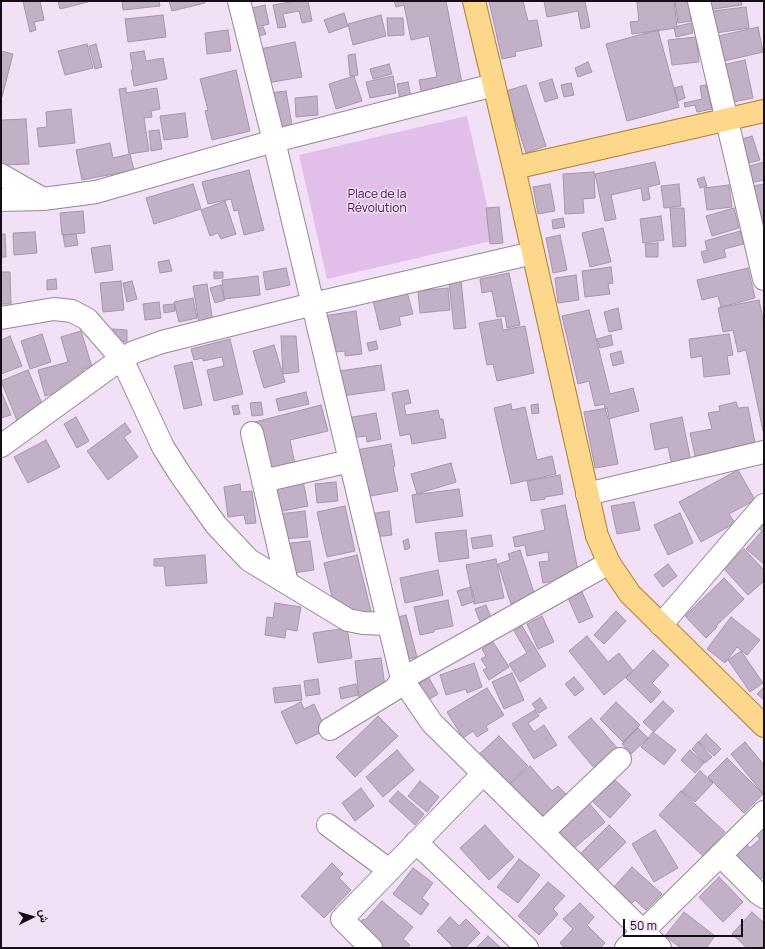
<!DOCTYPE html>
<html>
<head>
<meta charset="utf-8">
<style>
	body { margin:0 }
	#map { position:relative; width:765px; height:949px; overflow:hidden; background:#f2e0f6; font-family:Manrope,Vazirmatn,sans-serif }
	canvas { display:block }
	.frame { position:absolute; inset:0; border:2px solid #140e15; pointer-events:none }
	.north { position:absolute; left:12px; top:897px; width:40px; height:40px; -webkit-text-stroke:3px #f2e0f6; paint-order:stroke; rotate:85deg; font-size:11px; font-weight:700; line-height:16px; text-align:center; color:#140e15 }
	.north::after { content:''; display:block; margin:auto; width:14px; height:18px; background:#140e15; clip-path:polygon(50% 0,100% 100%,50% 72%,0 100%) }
	.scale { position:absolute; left:623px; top:919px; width:120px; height:18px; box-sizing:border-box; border:2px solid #140e15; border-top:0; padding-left:5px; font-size:12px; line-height:14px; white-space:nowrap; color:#140e15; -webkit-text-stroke:3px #f2e0f6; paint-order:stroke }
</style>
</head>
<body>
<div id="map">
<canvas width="765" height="949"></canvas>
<div class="frame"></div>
<div class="north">ش</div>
<div class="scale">50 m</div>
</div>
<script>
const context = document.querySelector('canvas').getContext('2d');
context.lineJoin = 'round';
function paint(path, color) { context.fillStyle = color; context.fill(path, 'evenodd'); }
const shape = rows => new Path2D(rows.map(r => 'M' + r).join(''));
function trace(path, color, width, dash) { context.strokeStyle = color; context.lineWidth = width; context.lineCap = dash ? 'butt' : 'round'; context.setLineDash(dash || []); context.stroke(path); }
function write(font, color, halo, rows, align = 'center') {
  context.font = font + ' Manrope,sans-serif'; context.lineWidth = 3; context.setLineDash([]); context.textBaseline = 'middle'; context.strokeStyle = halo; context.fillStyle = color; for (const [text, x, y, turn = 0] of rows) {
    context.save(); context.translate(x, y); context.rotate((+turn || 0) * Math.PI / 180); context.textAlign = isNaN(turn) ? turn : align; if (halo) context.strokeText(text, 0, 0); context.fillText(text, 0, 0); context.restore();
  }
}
paint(shape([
	[467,116,495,240,327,279,299,155]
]), '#e1bfea');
const building = shape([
	[23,1,40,1,44,20,34,22,36,30,30,32,23,1],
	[58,1,88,1,88,2,60,9,58,1],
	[122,1,159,1,160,6,123,10,122,1],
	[169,1,205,1,205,3,172,11,169,1],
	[297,1,308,1,312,21,302,23,299,11,283,14,286,27,278,28,273,5,297,1],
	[394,1,446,1,463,88,422,96,419,80,437,77,429,36,411,40,404,5,396,7,394,1],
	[489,1,523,1,528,21,537,20,542,46,515,52,516,56,502,59,489,1],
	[544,1,585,1,590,27,581,29,578,11,547,17,544,1],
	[647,1,674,1,677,28,632,34,630,22,639,21,637,2,647,1],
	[675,1,688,1,691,21,678,23,675,1],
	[706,1,741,1,742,5,707,10,706,1],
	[265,5,269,24,252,28,248,9,265,5],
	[746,7,749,28,716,33,713,11,746,7],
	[344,13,348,26,329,33,324,20,344,13],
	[163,15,166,37,128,42,125,19,163,15],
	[381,15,386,36,353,45,348,24,381,15],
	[387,18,403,18,404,35,388,36,387,18],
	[691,23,693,33,676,37,674,27,691,23],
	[263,27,266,34,255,37,253,30,263,27],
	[758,27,763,52,720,62,714,37,758,27],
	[228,30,231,51,207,54,205,33,228,30],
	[658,30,679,107,627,121,606,44,658,30],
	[696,37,699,62,672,65,668,40,696,37],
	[295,42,302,77,267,83,260,49,295,42],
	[87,44,93,68,65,75,58,51,87,44],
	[96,44,102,67,95,69,89,46,96,44],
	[1,51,13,54,2,97,1,97,1,51],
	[144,51,146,61,163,58,167,79,134,86,131,70,133,70,130,53,144,51],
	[355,54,358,75,350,76,348,55,355,54],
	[745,60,753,98,729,103,722,65,745,60],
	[588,62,592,72,578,77,575,68,588,62],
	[389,64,392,74,373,79,370,69,389,64],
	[236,70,250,131,212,140,205,111,208,110,200,79,236,70],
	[354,76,362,101,336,109,329,84,354,76],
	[393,76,396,93,370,98,366,82,393,76],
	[552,79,558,98,545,102,539,83,552,79],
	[408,82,412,102,401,104,397,84,408,82],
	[571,83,574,95,564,97,561,85,571,83],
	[526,85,546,146,526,153,506,91,526,85],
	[706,85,712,109,697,112,695,105,685,107,684,103,702,99,700,86,706,85],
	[682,86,685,98,678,101,674,88,682,86],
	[126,88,126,93,157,88,160,109,151,111,152,117,144,118,149,151,129,154,119,89,126,88],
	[286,91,293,131,276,133,270,93,286,91],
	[317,96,318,115,296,117,295,98,317,96],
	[71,109,75,143,39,147,37,128,47,127,46,112,71,109],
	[185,113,188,137,164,140,160,116,185,113],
	[26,119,29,164,1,165,1,120,26,119],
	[159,130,162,149,151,151,149,131,159,130],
	[752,136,760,160,749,163,742,139,752,136],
	[110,143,113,158,130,154,134,170,82,180,76,150,110,143],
	[655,162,660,184,648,187,650,199,643,201,641,188,611,195,616,219,605,221,595,174,655,162],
	[764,162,764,180,750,183,746,167,764,162],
	[249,170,264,230,244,235,238,210,234,211,231,199,208,204,202,182,249,170],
	[594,172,595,198,583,199,584,213,565,214,563,174,594,172],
	[704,177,707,186,700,188,697,179,704,177],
	[193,184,201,209,154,224,146,198,193,184],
	[550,184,555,211,538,214,533,187,550,184],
	[679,184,681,206,664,208,661,186,679,184],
	[764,184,764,234,753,186,764,184],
	[729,185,732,207,707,210,704,188,729,185],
	[225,201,236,234,221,239,218,233,210,236,201,210,225,201],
	[499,207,503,243,490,244,486,208,499,207],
	[670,208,684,208,686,246,673,247,670,208],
	[734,208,739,228,712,236,706,216,734,208],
	[83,211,85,233,62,235,60,213,83,211],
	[661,216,664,240,643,243,640,219,661,216],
	[563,218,565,227,553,229,552,220,563,218],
	[603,228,611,262,590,267,582,233,603,228],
	[740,231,744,244,724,249,726,257,704,263,701,252,707,250,705,241,740,231],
	[35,232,37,253,14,255,13,233,35,232],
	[1,234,5,234,6,257,1,257,1,234],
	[76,234,78,245,65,247,63,235,76,234],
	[560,235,567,270,553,273,546,238,560,235],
	[658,243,658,257,646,257,645,244,658,243],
	[110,245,113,270,95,273,91,248,110,245],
	[169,260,172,271,160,273,158,262,169,260],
	[611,267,613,283,608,284,610,294,585,297,582,271,611,267],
	[286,268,290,285,266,290,263,272,286,268],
	[748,268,755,298,721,307,718,296,702,300,697,280,748,268],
	[1,272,10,272,11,304,1,304,1,272],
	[214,272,223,272,223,278,214,279,214,272],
	[509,273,520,325,507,328,505,316,497,317,492,291,482,293,480,279,509,273],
	[576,275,579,300,558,303,555,278,576,275],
	[258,276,260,295,224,299,222,280,258,276],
	[56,279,57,289,47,290,47,280,56,279],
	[121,281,124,310,103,312,100,283,121,281],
	[132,281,137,299,127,302,123,283,132,281],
	[461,281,466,328,454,329,449,282,461,281],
	[207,284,213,322,199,324,193,286,207,284],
	[221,285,225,300,215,303,210,288,221,285],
	[448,288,450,310,420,313,418,291,448,288],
	[407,292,413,314,399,317,401,325,380,330,373,300,407,292],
	[193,298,197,318,179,322,174,302,193,298],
	[759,300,764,324,764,431,763,431,746,350,738,352,733,330,723,332,718,308,759,300],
	[159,302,161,318,145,320,143,304,159,302],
	[174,304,175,311,164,313,163,305,174,304],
	[618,308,622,329,609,332,604,312,618,308],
	[589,310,610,394,633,388,639,411,608,419,604,404,595,406,589,381,578,384,562,316,589,310],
	[356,311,362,354,345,356,345,351,336,352,334,342,327,343,323,316,356,311],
	[501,319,503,330,525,326,534,373,497,381,493,364,487,365,479,323,501,319],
	[113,329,127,330,127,342,112,341,113,329],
	[81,331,92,367,83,369,85,375,74,378,77,386,45,396,38,370,68,362,61,337,81,331],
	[42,334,51,362,30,369,21,341,42,334],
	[729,334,733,355,727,356,730,374,704,377,702,356,691,358,689,339,729,334],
	[611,335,613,345,600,348,597,339,611,335],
	[10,336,22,366,1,374,1,340,10,336],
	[281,336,296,336,299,372,283,374,281,336],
	[230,339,243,394,214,401,207,370,224,366,222,357,203,361,203,358,194,360,191,349,230,339],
	[376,341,378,349,369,351,367,343,376,341],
	[274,345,285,382,264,388,253,351,274,345],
	[621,351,624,363,613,366,610,354,621,351],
	[192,362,202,405,184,409,174,366,192,362],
	[381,365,385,390,342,396,339,371,381,365],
	[28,370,45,411,18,423,1,381,28,370],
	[408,390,411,403,404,405,406,415,438,410,440,419,443,419,446,438,412,444,410,434,400,436,392,393,408,390],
	[1,391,11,415,1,418,1,391],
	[306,392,309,404,279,411,276,399,306,392],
	[261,402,263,415,252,416,250,403,261,402],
	[736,402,738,408,748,407,755,443,695,456,690,433,712,429,708,413,720,411,719,406,736,402],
	[511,404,512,410,525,407,537,460,552,456,556,474,511,484,494,408,511,404],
	[538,404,539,413,532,414,531,405,538,404],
	[238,405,240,414,234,415,232,406,238,405],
	[321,405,328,431,290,440,296,469,268,476,251,423,321,405],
	[607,408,618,464,595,468,584,412,607,408],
	[376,413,381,439,367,442,366,436,351,438,347,418,376,413],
	[76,417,89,441,77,448,64,424,76,417],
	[682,417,691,462,672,466,668,447,655,450,650,424,682,417],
	[125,423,131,432,124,437,138,457,108,480,87,451,125,423],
	[46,440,60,467,28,483,14,457,46,440],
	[391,444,395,466,393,467,398,491,365,497,356,450,391,444],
	[451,463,456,482,417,494,411,474,451,463],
	[738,470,755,500,729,514,735,523,701,542,679,502,738,470],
	[560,475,563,494,545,497,545,499,531,501,527,481,560,475],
	[303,481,308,506,278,512,272,487,303,481],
	[336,482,338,501,317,503,315,484,336,482],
	[240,484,241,492,252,491,256,523,246,524,244,515,228,517,224,487,240,484],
	[459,489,463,516,416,523,412,495,459,489],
	[634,502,640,530,617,534,611,506,634,502],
	[565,505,579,576,543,583,539,562,549,561,548,552,527,556,525,545,515,547,513,537,545,530,541,510,565,505],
	[345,506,355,551,327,557,317,512,345,506],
	[305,511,308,537,282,539,279,514,305,511],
	[389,511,392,535,373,537,370,514,389,511],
	[680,513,693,543,668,555,654,525,680,513],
	[764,517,764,564,746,549,762,531,756,526,764,517],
	[466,530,469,558,439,562,435,533,466,530],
	[491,535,493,546,473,549,471,538,491,535],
	[408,539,410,548,405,550,403,541,408,539],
	[310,541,314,570,286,574,282,544,310,541],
	[744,549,764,570,764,581,748,595,723,568,744,549],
	[520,550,535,596,511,604,498,564,510,560,508,554,520,550],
	[205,555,207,583,166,586,164,566,154,566,154,559,205,555],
	[357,555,372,615,337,618,324,563,357,555],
	[496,559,504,598,474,604,466,565,496,559],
	[668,564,677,576,663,587,654,575,668,564],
	[438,570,443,595,405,603,400,578,438,570],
	[724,578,744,599,716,626,717,627,706,638,685,616,724,578],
	[471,587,475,601,462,606,457,591,471,587],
	[582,592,593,617,579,623,568,598,582,592],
	[448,600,453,626,434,630,434,632,420,635,414,607,448,600],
	[275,603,301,607,297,631,286,629,285,638,265,635,267,617,273,618,275,603],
	[486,605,492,620,481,624,475,609,486,605],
	[616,611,626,621,604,644,594,635,616,611],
	[406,615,417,657,404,660,394,618,406,615],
	[542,616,554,642,538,649,527,624,542,616],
	[731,617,760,640,747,655,737,647,725,663,707,649,731,617],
	[522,626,546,666,520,682,509,664,527,653,514,631,522,626],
	[347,628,352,658,318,663,313,633,347,628],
	[587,636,608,662,619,653,633,671,604,695,569,651,587,636],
	[493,642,509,667,489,680,483,670,487,668,481,659,486,656,482,649,493,642],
	[653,650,669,665,652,683,661,692,651,703,626,678,653,650],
	[741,651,763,683,750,692,728,660,741,651],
	[381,658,386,693,359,697,355,661,381,658],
	[474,663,482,687,467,693,466,689,446,695,440,675,474,663],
	[512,673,524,700,504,709,492,682,512,673],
	[574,677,584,689,575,696,565,684,574,677],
	[429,678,438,694,423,703,414,686,429,678],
	[318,679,320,694,306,696,304,681,318,679],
	[356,684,358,695,341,699,339,688,356,684],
	[300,685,302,700,275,703,273,688,300,685],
	[764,687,764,700,757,694,764,687],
	[487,688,504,715,486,726,488,730,477,737,473,731,463,738,447,712,487,688],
	[540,698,547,708,539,713,532,704,540,698],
	[663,701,674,711,654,732,643,722,663,701],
	[301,702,304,709,314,704,326,730,296,744,281,712,301,702],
	[616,702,640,725,623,742,600,719,616,702],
	[535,710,539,716,528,723,534,732,544,725,557,745,534,759,512,724,535,710],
	[378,716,398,736,355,777,336,757,378,716],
	[591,718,619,750,596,770,568,737,591,718],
	[638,728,648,738,631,754,622,744,638,728],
	[653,732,676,750,664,765,641,747,653,732],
	[706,734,721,749,714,756,699,742,706,734],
	[499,736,528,766,506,787,477,756,499,736],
	[698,742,712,757,705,763,692,749,698,742],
	[745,742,764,765,764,795,731,754,745,742],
	[397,750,414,770,383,797,366,777,397,750],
	[690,750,704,763,695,773,681,760,690,750],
	[727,758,763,794,744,813,708,777,727,758],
	[530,766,552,791,558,786,568,796,538,822,507,787,530,766],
	[700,771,713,783,695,802,682,791,700,771],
	[612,777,631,795,610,818,591,800,612,777],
	[420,781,439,797,427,812,408,796,420,781],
	[361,788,374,806,355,821,342,803,361,788],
	[398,791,424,814,415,825,389,801,398,791],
	[681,791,725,832,703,856,659,815,681,791],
	[589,803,605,822,573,849,558,830,589,803],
	[485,825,514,857,489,880,460,848,485,825],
	[609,825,626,842,593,875,576,858,609,825],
	[764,825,764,876,758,882,732,855,745,843,750,848,760,839,754,833,764,825],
	[655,830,678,868,654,882,632,844,655,830],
	[519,859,540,875,518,903,497,887,519,859],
	[332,863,343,874,339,878,351,890,324,918,301,896,332,863],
	[632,867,662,894,646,910,635,900,631,904,613,888,632,867],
	[413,868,433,883,422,898,429,904,421,915,393,894,413,868],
	[719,877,743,902,723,922,699,897,719,877],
	[548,882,565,896,553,909,558,914,539,935,518,916,548,882],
	[382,901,413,927,403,939,410,945,408,948,372,948,352,932,363,919,365,920,382,901],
	[580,903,594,917,587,925,605,943,600,948,565,948,560,943,573,929,563,919,580,903],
	[684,912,715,936,706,948,681,948,665,936,684,912],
	[752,912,764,923,764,945,761,948,747,948,732,934,752,912],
	[450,917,459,926,466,919,480,933,465,948,454,948,437,931,450,917],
	[488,936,501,948,476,948,488,936]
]);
paint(building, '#c2b1c6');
trace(building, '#a696aa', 1);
const minor = shape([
	[239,1,274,141,402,679,432,723,660,948],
	[699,1,764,279],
	[1,175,43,199],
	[1,200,43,199,96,192,274,141,494,85],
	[1,318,54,309,72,311,87,319,122,359,163,447,180,474,216,525,249,560,348,620,363,623,389,624],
	[252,433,287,583],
	[1,446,114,364,134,352,162,342,313,304,533,253],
	[263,481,350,461],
	[587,494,764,452],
	[661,625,764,505],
	[330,729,395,689,402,679,609,563],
	[328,825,389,870],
	[543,832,620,759],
	[416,842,527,948],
	[720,855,758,893,764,897],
	[371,948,342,919,483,774],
	[626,948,764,812]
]);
const major = shape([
	[474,1,514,168,597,536,609,563,630,594,764,726],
	[514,168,764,111]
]);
trace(minor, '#96879a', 24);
trace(major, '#aa8030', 24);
trace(minor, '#fff', 22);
trace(major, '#fdd78b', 22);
write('12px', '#40134a', '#f2e0f6', [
	["Place de la",377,195],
	["Révolution",377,209]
]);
</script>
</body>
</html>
